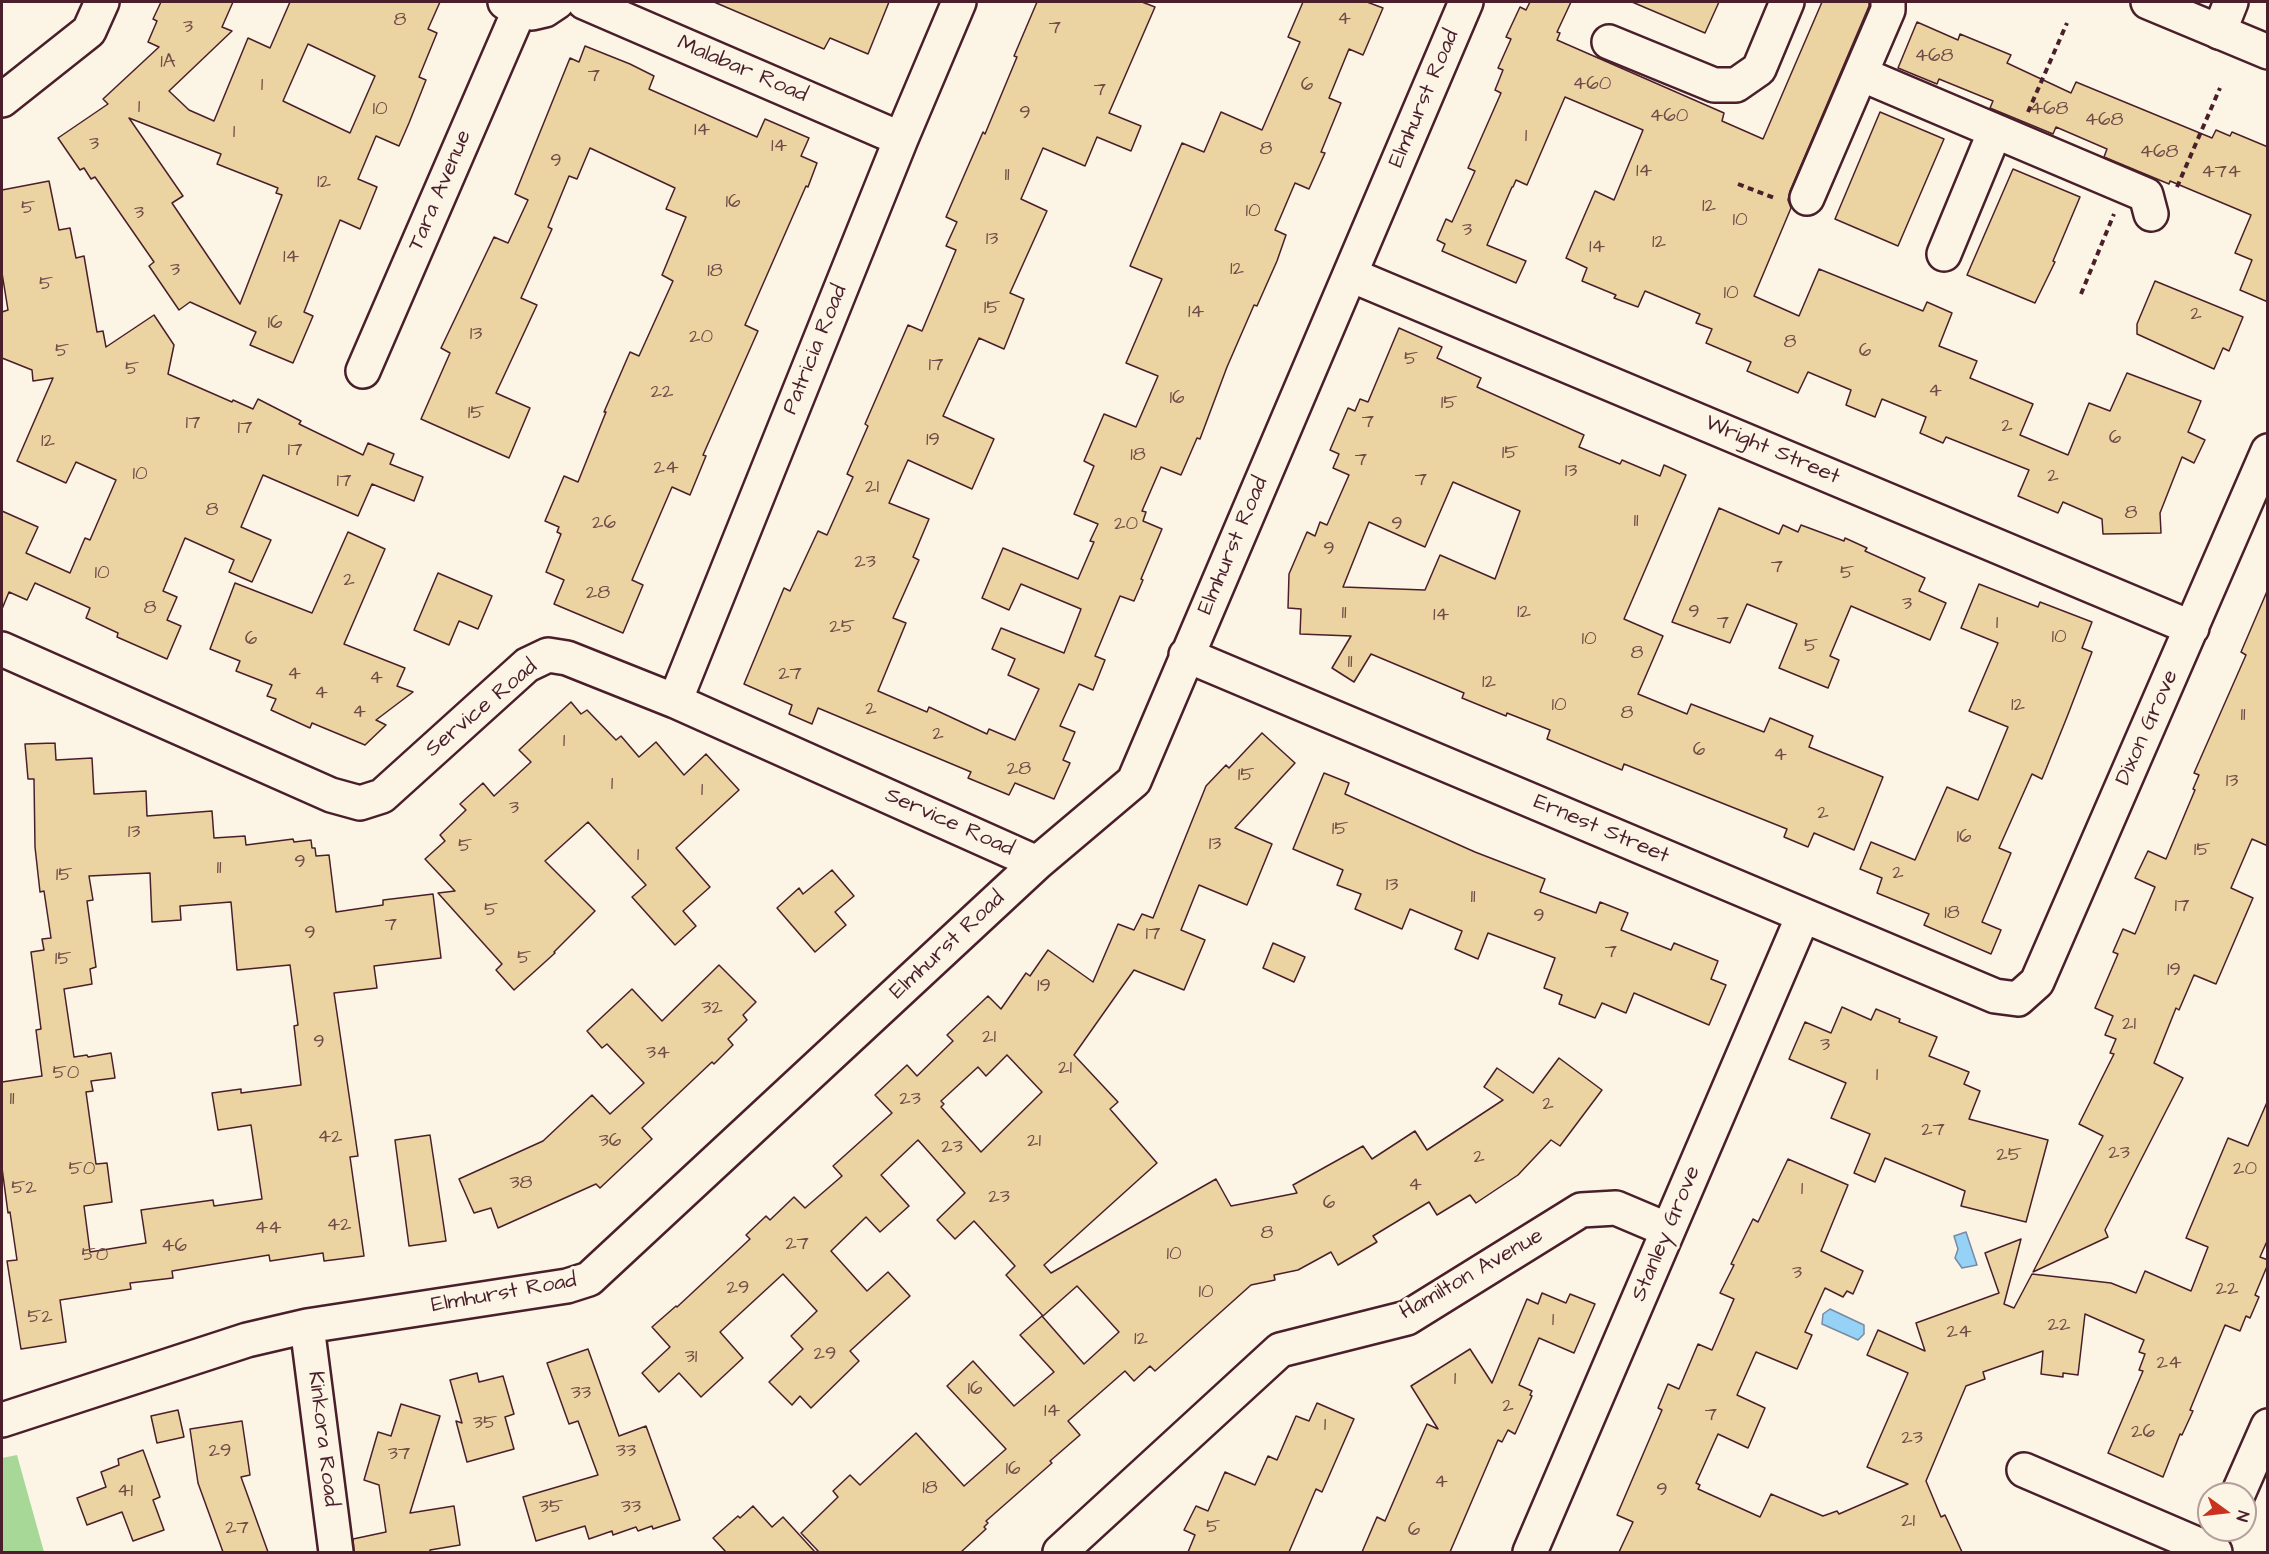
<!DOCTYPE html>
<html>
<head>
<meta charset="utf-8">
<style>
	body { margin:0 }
	#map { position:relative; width:2269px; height:1554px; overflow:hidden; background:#fcf5e5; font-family:"Architects Daughter",sans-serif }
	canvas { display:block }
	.frame { position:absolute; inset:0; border:3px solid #4a1f2b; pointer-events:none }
	.north { position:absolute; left:2197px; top:1482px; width:60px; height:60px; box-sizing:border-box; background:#fcf5e5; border:2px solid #b59f9b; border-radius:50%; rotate:105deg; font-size:16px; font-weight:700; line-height:24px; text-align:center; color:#4a1f2b }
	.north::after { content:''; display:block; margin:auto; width:21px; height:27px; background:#c8321e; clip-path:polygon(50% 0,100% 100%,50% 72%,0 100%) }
</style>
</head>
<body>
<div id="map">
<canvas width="2269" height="1554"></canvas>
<div class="frame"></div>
<div class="north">N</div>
</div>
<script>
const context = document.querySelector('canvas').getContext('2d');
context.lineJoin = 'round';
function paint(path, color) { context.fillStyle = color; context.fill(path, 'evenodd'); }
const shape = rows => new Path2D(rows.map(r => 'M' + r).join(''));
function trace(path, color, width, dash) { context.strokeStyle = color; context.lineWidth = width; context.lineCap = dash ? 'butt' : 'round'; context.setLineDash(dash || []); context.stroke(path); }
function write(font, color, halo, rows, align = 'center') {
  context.font = font + ' "Architects Daughter",sans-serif'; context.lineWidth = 6; context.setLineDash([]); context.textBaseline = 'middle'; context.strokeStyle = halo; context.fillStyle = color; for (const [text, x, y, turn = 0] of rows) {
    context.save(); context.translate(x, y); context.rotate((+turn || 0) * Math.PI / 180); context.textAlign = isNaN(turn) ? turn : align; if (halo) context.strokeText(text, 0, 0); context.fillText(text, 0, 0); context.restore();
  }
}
paint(shape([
	[17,1455,44,1552,2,1552,2,1458]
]), '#a8d898');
const water = shape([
	[1966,1232,1977,1265,1962,1268,1955,1258,1958,1249,1954,1236,1966,1232],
	[1830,1309,1864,1325,1864,1334,1858,1340,1822,1324,1823,1314,1830,1309]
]);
paint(water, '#96d1f6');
trace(water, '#788aa5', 1.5);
const building = shape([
	[161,2,233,2,222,27,232,31,169,91,189,110,214,121,248,38,270,48,290,2,440,2,428,29,437,33,419,77,426,80,409,123,399,146,376,136,358,179,377,187,360,229,340,220,304,312,313,316,293,363,250,345,256,332,190,302,179,310,149,266,154,262,95,177,91,179,84,168,80,170,58,138,108,104,103,99,159,47,148,42,157,21,153,19,161,2],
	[308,44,375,76,350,133,283,101,308,44],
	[129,118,221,154,217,164,278,188,276,193,282,195,240,304,172,203,183,196,129,118],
	[714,2,889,2,868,54,830,38,824,49,714,2],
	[1037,2,1142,2,1155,7,1109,113,1141,126,1131,151,1097,137,1085,166,1043,148,1021,199,1047,211,1010,293,1024,299,1004,349,979,338,943,416,994,439,972,489,908,460,889,503,929,519,913,557,919,560,893,618,906,623,878,691,927,712,929,707,987,734,989,729,1015,740,1039,689,1008,675,1015,659,992,649,1001,628,1064,653,1081,609,1021,584,1009,610,982,598,1003,548,1078,579,1094,542,1090,541,1098,524,1074,514,1094,466,1084,461,1104,414,1136,427,1158,376,1126,363,1162,279,1130,266,1182,143,1204,152,1221,112,1262,130,1300,42,1288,37,1303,2,1367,2,1383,8,1363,55,1349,49,1329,98,1341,103,1321,152,1325,153,1309,189,1295,183,1275,230,1286,235,1277,261,1257,306,1254,305,1227,367,1200,439,1197,438,1181,475,1161,467,1142,511,1146,512,1143,521,1162,529,1141,579,1143,580,1134,601,1120,596,1095,656,1105,660,1093,690,1079,684,1060,726,1075,732,1063,760,1070,763,1054,799,1015,783,1009,795,968,778,971,772,818,708,812,724,789,714,792,705,744,684,784,588,790,591,818,531,827,535,853,477,847,474,868,426,865,424,908,325,922,331,956,250,946,246,957,222,946,217,983,132,985,134,1017,57,1014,56,1037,2],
	[1530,2,1571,2,1557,32,1560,33,1557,40,1724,113,1722,121,1763,139,1822,2,1869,2,1869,6,1790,191,1788,200,1791,208,1754,296,1799,316,1819,269,1923,311,1927,302,1952,313,1939,346,1977,361,1970,378,2033,404,2020,435,2068,455,2089,403,2110,411,2127,373,2201,401,2188,432,2205,440,2194,463,2182,457,2160,513,2161,533,2103,534,2102,519,2063,502,2058,513,2018,496,2029,470,1946,437,1943,443,1920,433,1926,417,1882,399,1875,417,1846,405,1851,390,1808,372,1798,393,1747,371,1751,362,1706,343,1712,329,1696,323,1700,314,1645,291,1638,307,1614,298,1616,295,1582,281,1587,268,1566,258,1595,191,1614,200,1643,130,1565,97,1527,185,1516,180,1513,187,1512,187,1487,245,1526,261,1516,283,1442,251,1445,244,1437,240,1446,219,1452,222,1475,171,1468,168,1501,93,1495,90,1503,70,1498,68,1511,39,1506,37,1520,7,1526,10,1530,2],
	[1632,2,1719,2,1705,33,1632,2],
	[1917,22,1958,40,1960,34,2011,55,2007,63,2071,93,2076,82,2212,138,2216,130,2230,136,2232,132,2268,147,2268,302,2240,290,2252,260,2235,253,2251,215,2170,181,2169,184,2104,157,2107,149,2056,127,2053,134,1990,108,1993,101,1939,79,1937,84,1898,68,1917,22],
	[585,46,630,64,654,76,649,89,757,137,765,119,809,138,801,156,817,163,808,187,806,186,745,325,758,331,703,455,706,456,690,495,672,487,632,580,643,585,623,633,554,604,564,580,546,572,561,534,557,532,559,527,545,521,564,476,578,482,606,412,604,412,630,352,639,356,673,281,662,275,686,217,666,209,675,188,590,148,577,179,569,176,548,227,552,229,521,298,537,305,496,393,530,408,509,458,421,419,450,353,441,348,494,237,508,243,528,200,515,194,570,58,579,62,585,46],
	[1880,112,1944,139,1898,246,1835,219,1880,112],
	[2013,169,2080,197,2053,261,2055,262,2035,303,1967,275,2013,169],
	[49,181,59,230,70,228,76,258,84,256,97,332,103,331,106,347,154,315,174,345,168,374,232,402,233,400,253,409,258,399,301,421,299,424,363,455,368,443,394,454,390,464,423,477,414,501,372,484,358,516,263,475,241,527,271,540,252,582,229,572,234,560,185,538,163,591,177,597,167,620,181,626,167,659,117,637,118,633,86,618,90,608,35,583,27,600,9,592,2,609,2,511,38,527,26,553,70,573,85,538,90,540,116,480,76,462,66,483,17,461,53,378,33,381,32,370,2,358,2,312,8,310,2,273,2,190,49,181],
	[2155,281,2243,317,2229,351,2223,348,2214,369,2137,334,2137,324,2155,281],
	[1399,328,1442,347,1437,358,1481,378,1477,387,1584,435,1579,447,1620,464,1622,460,1660,476,1664,465,1686,475,1624,619,1663,636,1638,694,1687,714,1691,704,1764,732,1770,718,1813,736,1809,747,1883,777,1854,850,1814,833,1808,847,1784,837,1787,829,1624,764,1622,770,1547,739,1550,730,1507,713,1506,716,1462,698,1464,693,1371,654,1354,682,1332,668,1351,636,1300,634,1301,609,1288,608,1289,574,1307,532,1315,536,1320,522,1327,525,1349,475,1333,468,1339,454,1330,450,1348,408,1355,411,1360,399,1368,402,1399,328],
	[1453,482,1520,511,1495,579,1440,555,1425,590,1343,587,1369,522,1425,547,1453,482],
	[1719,508,1779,534,1783,525,1798,532,1801,525,1844,541,1845,538,1867,548,1865,551,1925,578,1919,591,1946,603,1930,640,1851,606,1830,656,1839,660,1828,688,1779,668,1797,624,1747,604,1730,643,1672,622,1719,508],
	[348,532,385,549,344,644,405,668,397,686,413,692,376,720,386,725,365,745,312,723,310,728,271,710,276,699,267,696,272,685,236,671,240,661,210,649,235,583,312,613,348,532],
	[438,573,492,596,478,629,459,621,449,645,414,630,438,573],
	[1979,584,2038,607,2040,602,2092,622,2082,648,2092,652,2067,717,2042,779,2032,774,1999,848,2011,853,1982,922,2001,930,1991,954,1924,925,1929,914,1877,893,1882,878,1860,869,1871,842,1915,860,1947,787,1978,800,2008,727,1969,711,1998,643,1961,628,1979,584],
	[2268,589,2268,846,2252,839,2231,888,2253,898,2216,984,2194,975,2179,1010,2176,1008,2154,1063,2183,1078,2105,1230,2108,1237,2033,1272,2103,1136,2079,1124,2114,1054,2110,1053,2116,1039,2105,1035,2113,1016,2095,1008,2118,954,2113,952,2123,929,2135,934,2155,887,2135,878,2148,851,2166,859,2195,790,2193,789,2199,775,2194,773,2246,655,2241,652,2268,589],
	[571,702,581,714,587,710,616,740,621,736,639,757,656,742,684,775,706,754,739,790,676,848,710,887,683,911,696,926,675,945,632,897,646,885,588,822,545,861,595,911,554,952,555,953,514,990,496,970,502,964,438,893,455,891,425,859,445,841,440,835,466,810,460,804,483,783,494,796,531,762,519,750,571,702],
	[1262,733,1295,763,1235,828,1272,844,1247,905,1199,885,1181,930,1205,940,1184,990,1134,970,1074,1055,1118,1102,1110,1109,1157,1163,1044,1265,1051,1273,1216,1179,1231,1206,1297,1193,1293,1185,1363,1146,1372,1159,1415,1131,1427,1150,1503,1100,1484,1087,1497,1068,1533,1093,1559,1058,1602,1090,1560,1146,1551,1140,1518,1175,1476,1203,1470,1195,1437,1215,1429,1202,1373,1236,1377,1242,1338,1265,1331,1252,1298,1270,1274,1275,1275,1280,1251,1285,1155,1371,1150,1366,1134,1381,1125,1371,1068,1421,1080,1435,1050,1461,1052,1463,986,1521,988,1523,984,1527,986,1529,961,1552,819,1552,801,1533,838,1497,833,1491,850,1475,860,1485,916,1433,964,1486,1006,1449,947,1386,973,1361,1014,1406,1054,1372,1020,1335,1042,1316,1084,1364,1119,1332,1077,1286,1043,1316,1006,1275,1015,1266,974,1221,955,1239,937,1220,965,1193,918,1140,881,1175,909,1206,880,1232,866,1217,831,1251,867,1291,888,1272,910,1296,850,1351,859,1361,811,1408,800,1396,792,1405,769,1382,803,1349,791,1336,817,1311,783,1274,720,1332,743,1358,701,1397,679,1373,659,1392,642,1373,670,1347,652,1327,676,1306,677,1307,750,1239,746,1235,766,1216,770,1220,794,1197,805,1208,842,1176,833,1166,892,1113,875,1095,907,1065,917,1076,953,1041,947,1035,988,996,1001,1009,1026,973,1030,976,1048,950,1093,982,1118,924,1134,930,1142,914,1153,918,1206,786,1226,765,1229,768,1262,733],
	[1007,1055,1042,1092,981,1152,941,1107,944,1104,941,1101,978,1067,986,1076,1007,1055],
	[55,743,56,760,92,758,94,794,146,791,147,816,212,811,214,838,245,836,246,845,293,839,294,842,311,840,312,848,315,848,316,856,329,855,336,912,383,905,383,900,433,894,441,958,374,966,377,988,334,993,358,1156,350,1157,364,1256,324,1261,323,1253,270,1261,269,1255,172,1271,173,1278,130,1283,131,1289,60,1300,66,1342,21,1349,7,1261,17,1260,10,1212,8,1213,2,1168,2,1082,42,1076,36,1030,41,1029,31,952,44,950,42,939,51,938,44,891,40,892,35,847,34,779,28,779,25,744,55,743],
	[150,873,152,922,181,920,180,906,231,902,237,970,290,965,298,1025,294,1026,301,1085,241,1093,241,1089,212,1093,218,1130,251,1125,262,1199,214,1206,213,1200,141,1210,146,1243,90,1252,84,1206,112,1202,107,1163,96,1164,86,1092,93,1091,91,1081,115,1078,111,1053,88,1057,87,1055,74,1057,64,989,92,984,90,969,96,967,87,901,93,900,89,876,150,873],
	[1324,773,1349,783,1345,794,1475,852,1545,879,1540,892,1596,913,1600,902,1628,913,1621,930,1671,950,1674,943,1718,961,1711,979,1726,985,1709,1025,1634,993,1626,1013,1602,1003,1595,1018,1559,1004,1562,995,1544,988,1555,958,1488,933,1478,959,1455,949,1462,931,1410,909,1402,929,1355,909,1361,894,1337,885,1343,870,1293,849,1324,773],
	[832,870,854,896,835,912,846,925,815,952,777,908,799,888,803,894,832,870],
	[1273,943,1305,957,1294,982,1263,968,1273,943],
	[719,965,756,1002,743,1015,747,1020,728,1039,733,1045,714,1064,712,1062,642,1128,652,1139,600,1188,596,1184,498,1228,491,1208,474,1213,459,1179,543,1141,592,1095,610,1114,644,1083,607,1044,602,1048,587,1031,632,989,662,1021,719,965],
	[1842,1007,1871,1020,1876,1009,1900,1019,1899,1022,1937,1037,1929,1056,1969,1072,1964,1084,1980,1091,1969,1119,2048,1140,2026,1222,1961,1206,1965,1191,1885,1158,1875,1182,1854,1173,1870,1134,1831,1118,1846,1083,1789,1059,1805,1022,1831,1033,1842,1007],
	[2268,1100,2268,1239,2260,1257,2268,1260,2268,1264,2255,1295,2259,1297,2250,1318,2246,1316,2240,1331,2225,1325,2190,1410,2193,1411,2182,1435,2180,1434,2163,1477,2108,1453,2143,1371,2139,1370,2145,1354,2139,1352,2144,1340,2085,1314,2078,1375,2063,1373,2063,1377,2041,1374,2043,1351,1983,1372,1985,1379,1966,1386,1926,1481,1941,1517,1945,1515,1962,1552,1619,1552,1633,1522,1617,1515,1662,1410,1658,1408,1668,1384,1679,1389,1698,1344,1712,1350,1734,1299,1720,1293,1734,1265,1731,1264,1753,1219,1758,1222,1788,1159,1848,1185,1821,1251,1863,1271,1853,1294,1847,1291,1843,1297,1825,1288,1805,1332,1812,1335,1797,1369,1756,1352,1737,1395,1765,1408,1748,1448,1718,1434,1696,1483,1700,1485,1698,1489,1760,1517,1771,1494,1823,1516,1837,1511,1839,1514,1908,1484,1867,1467,1908,1373,1867,1355,1878,1330,1925,1351,1916,1323,1999,1293,1985,1253,2021,1239,2004,1304,2014,1308,2032,1274,2111,1283,2136,1293,2145,1271,2191,1291,2208,1247,2186,1238,2228,1138,2248,1146,2268,1100],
	[430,1135,446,1241,409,1246,395,1140,430,1135],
	[1542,1293,1566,1303,1570,1294,1595,1304,1574,1353,1539,1338,1519,1385,1532,1391,1530,1395,1532,1396,1515,1434,1508,1430,1502,1442,1498,1440,1450,1552,1362,1552,1377,1517,1385,1521,1427,1424,1438,1429,1411,1386,1470,1349,1492,1383,1527,1299,1538,1304,1542,1293],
	[588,1349,619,1436,646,1426,680,1520,653,1529,652,1526,638,1531,636,1527,613,1535,612,1531,589,1539,585,1526,536,1541,523,1497,598,1475,578,1421,569,1424,547,1363,588,1349],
	[477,1373,479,1382,503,1376,514,1414,505,1417,514,1449,467,1462,456,1421,462,1423,450,1380,477,1373],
	[1317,1403,1354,1419,1322,1492,1316,1489,1289,1552,1188,1552,1195,1535,1184,1530,1196,1506,1208,1511,1225,1472,1255,1485,1268,1456,1277,1460,1296,1416,1309,1421,1317,1403],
	[401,1404,440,1416,410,1513,454,1506,460,1545,430,1550,430,1552,354,1552,353,1539,386,1532,379,1485,364,1480,378,1432,391,1436,401,1404],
	[178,1410,184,1437,157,1443,151,1416,178,1410],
	[242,1421,250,1475,241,1477,268,1552,223,1552,198,1483,190,1429,242,1421],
	[143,1450,160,1497,153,1500,164,1530,133,1541,122,1512,87,1525,77,1498,106,1487,101,1472,119,1465,118,1459,143,1450],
	[753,1506,772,1527,783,1517,815,1552,726,1552,713,1538,738,1516,740,1518,753,1506]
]);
paint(building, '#ecd3a2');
trace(building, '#4a1f2b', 1.5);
const minor = shape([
	[505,2,519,11,532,13,545,10,557,2],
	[584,2,901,139],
	[2219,32,2231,2],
	[1609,42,1714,85,1736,85,1759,69,1787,2],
	[1861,74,2146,195,2151,214],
	[2,100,89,31,102,2],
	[1807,198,1888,10,1888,2],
	[1944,254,1995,131],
	[1351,275,2192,628],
	[363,371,519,11],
	[2,649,331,795,360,803,382,796,527,665,548,655,567,658,675,701,1037,863],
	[1186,655,1995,996,2018,999,2037,982,2268,451],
	[675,701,901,139,959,2],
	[307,1326,336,1552],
	[2,1420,247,1340,307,1326,567,1286,589,1279,1037,863,1134,781,1466,2],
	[2024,1470,2215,1552],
	[2238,1494,2268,1426],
	[1060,1552,1280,1350,1407,1318,1581,1210,1616,1208,1668,1230],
	[1530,1552,1803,916]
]);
const major = shape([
	[2148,2,2268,52]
]);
trace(minor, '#4a1f2b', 38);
trace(major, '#4a1f2b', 38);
trace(shape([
	[2028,112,2067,23],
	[1738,184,1777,199],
	[2177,187,2220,88],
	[2081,294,2114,214]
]), '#4a1f2b', 4, [6, 4.5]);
trace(minor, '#fcf5e5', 33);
trace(major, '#fcf5e5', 33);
write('20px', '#724c49', null, [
	["4",1344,20],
	["8",400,21],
	["3",188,28],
	["7",1055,29],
	["468",1934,57],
	["1A",168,63],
	["7",594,77],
	["460",1592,85],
	["1",262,86],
	["6",1307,86],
	["7",1100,91],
	["1",139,108],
	["10",380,110],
	["468",2049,110],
	["9",1025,114],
	["460",1669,117],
	["468",2104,121],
	["14",702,131],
	["1",234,133],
	["1",1526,137],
	["3",94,145],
	["14",779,147],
	["8",1266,150],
	["468",2159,153],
	["9",556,162],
	["14",1644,172],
	["474",2221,173],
	["11",1007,176],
	["12",324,183],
	["16",733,203],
	["12",1709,207],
	["5",28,209],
	["10",1253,212],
	["3",139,214],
	["10",1740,221],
	["3",1467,231],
	["13",992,240],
	["12",1659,243],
	["14",1597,248],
	["14",291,258],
	["12",1237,270],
	["3",175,271],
	["18",715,272],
	["5",46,285],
	["10",1731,294],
	["15",992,309],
	["14",1196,313],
	["2",2196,315],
	["16",275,324],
	["13",476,335],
	["20",701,338],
	["8",1790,343],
	["5",62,352],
	["6",1865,352],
	["5",1411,360],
	["17",936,366],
	["5",132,370],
	["4",1935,392],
	["22",662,393],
	["16",1177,399],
	["15",1449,404],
	["15",476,414],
	["7",1368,423],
	["17",193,424],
	["2",2007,427],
	["17",245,429],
	["6",2115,439],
	["19",933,441],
	["12",48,442],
	["17",295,451],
	["15",1510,454],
	["18",1138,456],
	["7",1361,461],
	["24",666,469],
	["13",1571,472],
	["10",140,475],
	["2",2053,477],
	["7",1421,481],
	["17",344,482],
	["21",872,488],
	["8",212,511],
	["8",2131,514],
	["11",1636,522],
	["26",604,524],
	["20",1126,525],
	["9",1397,525],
	["9",1329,550],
	["23",865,563],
	["7",1777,568],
	["10",102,574],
	["5",1847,574],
	["2",349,581],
	["28",598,594],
	["3",1907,605],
	["8",150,609],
	["12",1524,613],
	["9",1694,613],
	["11",1344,614],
	["14",1441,616],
	["7",1723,624],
	["1",1997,624],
	["25",842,628],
	["10",2059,638],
	["6",251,640],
	["10",1589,640],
	["5",1811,647],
	["8",1637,654],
	["11",1350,663],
	["4",294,675],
	["27",790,675],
	["4",376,679],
	["12",1489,683],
	["4",321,694],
	["10",1559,706],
	["12",2018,706],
	["2",871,710],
	["4",359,713],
	["8",1627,714],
	["11",2243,716],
	["2",938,735],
	["1",564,742],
	["6",1699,751],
	["4",1780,756],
	["28",1019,770],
	["15",1246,776],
	["13",2232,782],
	["1",612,785],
	["1",702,791],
	["3",514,809],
	["2",1823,814],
	["15",1340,830],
	["13",134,833],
	["16",1964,838],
	["13",1215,845],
	["5",465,847],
	["15",2202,851],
	["1",638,856],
	["9",300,863],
	["11",219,869],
	["2",1898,874],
	["15",64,876],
	["13",1392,886],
	["11",1473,898],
	["17",2182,907],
	["5",491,911],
	["18",1952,914],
	["9",1539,917],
	["7",391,926],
	["9",310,934],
	["17",1153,935],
	["7",1611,953],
	["5",524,959],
	["15",63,960],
	["19",2174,971],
	["19",1044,987],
	["32",712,1009],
	["21",2129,1025],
	["21",989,1038],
	["9",319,1043],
	["3",1825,1046],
	["34",658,1054],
	["21",1065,1069],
	["50",66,1074],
	["1",1877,1076],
	["11",12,1100],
	["23",910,1100],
	["2",1548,1105],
	["27",1933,1131],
	["42",330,1138],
	["36",610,1142],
	["21",1034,1142],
	["23",952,1148],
	["23",2119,1154],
	["25",2009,1156],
	["2",1479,1158],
	["50",82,1170],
	["20",2245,1170],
	["38",521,1184],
	["4",1415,1186],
	["52",24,1189],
	["1",1802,1190],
	["23",999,1198],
	["6",1329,1204],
	["42",339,1226],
	["44",268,1229],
	["8",1267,1234],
	["27",797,1245],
	["46",174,1247],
	["10",1174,1255],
	["50",95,1256],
	["3",1797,1274],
	["29",738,1289],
	["22",2227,1290],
	["10",1206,1293],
	["52",40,1318],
	["1",1553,1321],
	["22",2059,1326],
	["24",1959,1333],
	["12",1141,1340],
	["29",825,1355],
	["31",691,1358],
	["24",2169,1364],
	["1",1455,1380],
	["16",975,1390],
	["33",581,1394],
	["2",1508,1407],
	["14",1052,1412],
	["7",1711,1416],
	["35",485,1424],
	["1",1325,1426],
	["26",2143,1433],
	["23",1912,1439],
	["29",220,1452],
	["33",626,1452],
	["37",399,1455],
	["16",1013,1470],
	["4",1441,1483],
	["18",930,1489],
	["9",1662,1491],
	["41",125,1492],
	["35",551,1508],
	["33",631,1508],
	["21",1908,1522],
	["5",1213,1528],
	["27",237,1529],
	["6",1414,1531]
]);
write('22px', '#4a1f2b', '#fcf5e5', [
	["Malabar Road",742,70,23],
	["Elmhurst Road",1425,99,-67],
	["Tara Avenue",441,191,-67],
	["Patricia Road",816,350,-68],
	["Wright Street",1772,451,23],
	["Elmhurst Road",1234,546,-67],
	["Service Road",482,709,-40],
	["Dixon Grove",2148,728,-66],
	["Service Road",949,823,24],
	["Ernest Street",1601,830,23],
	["Elmhurst Road",948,946,-43],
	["Stanley Grove",1667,1234,-67],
	["Hamilton Avenue",1472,1275,-30],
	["Elmhurst Road",504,1294,-10],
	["Kinkora Road",322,1439,83]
]);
</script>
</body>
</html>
